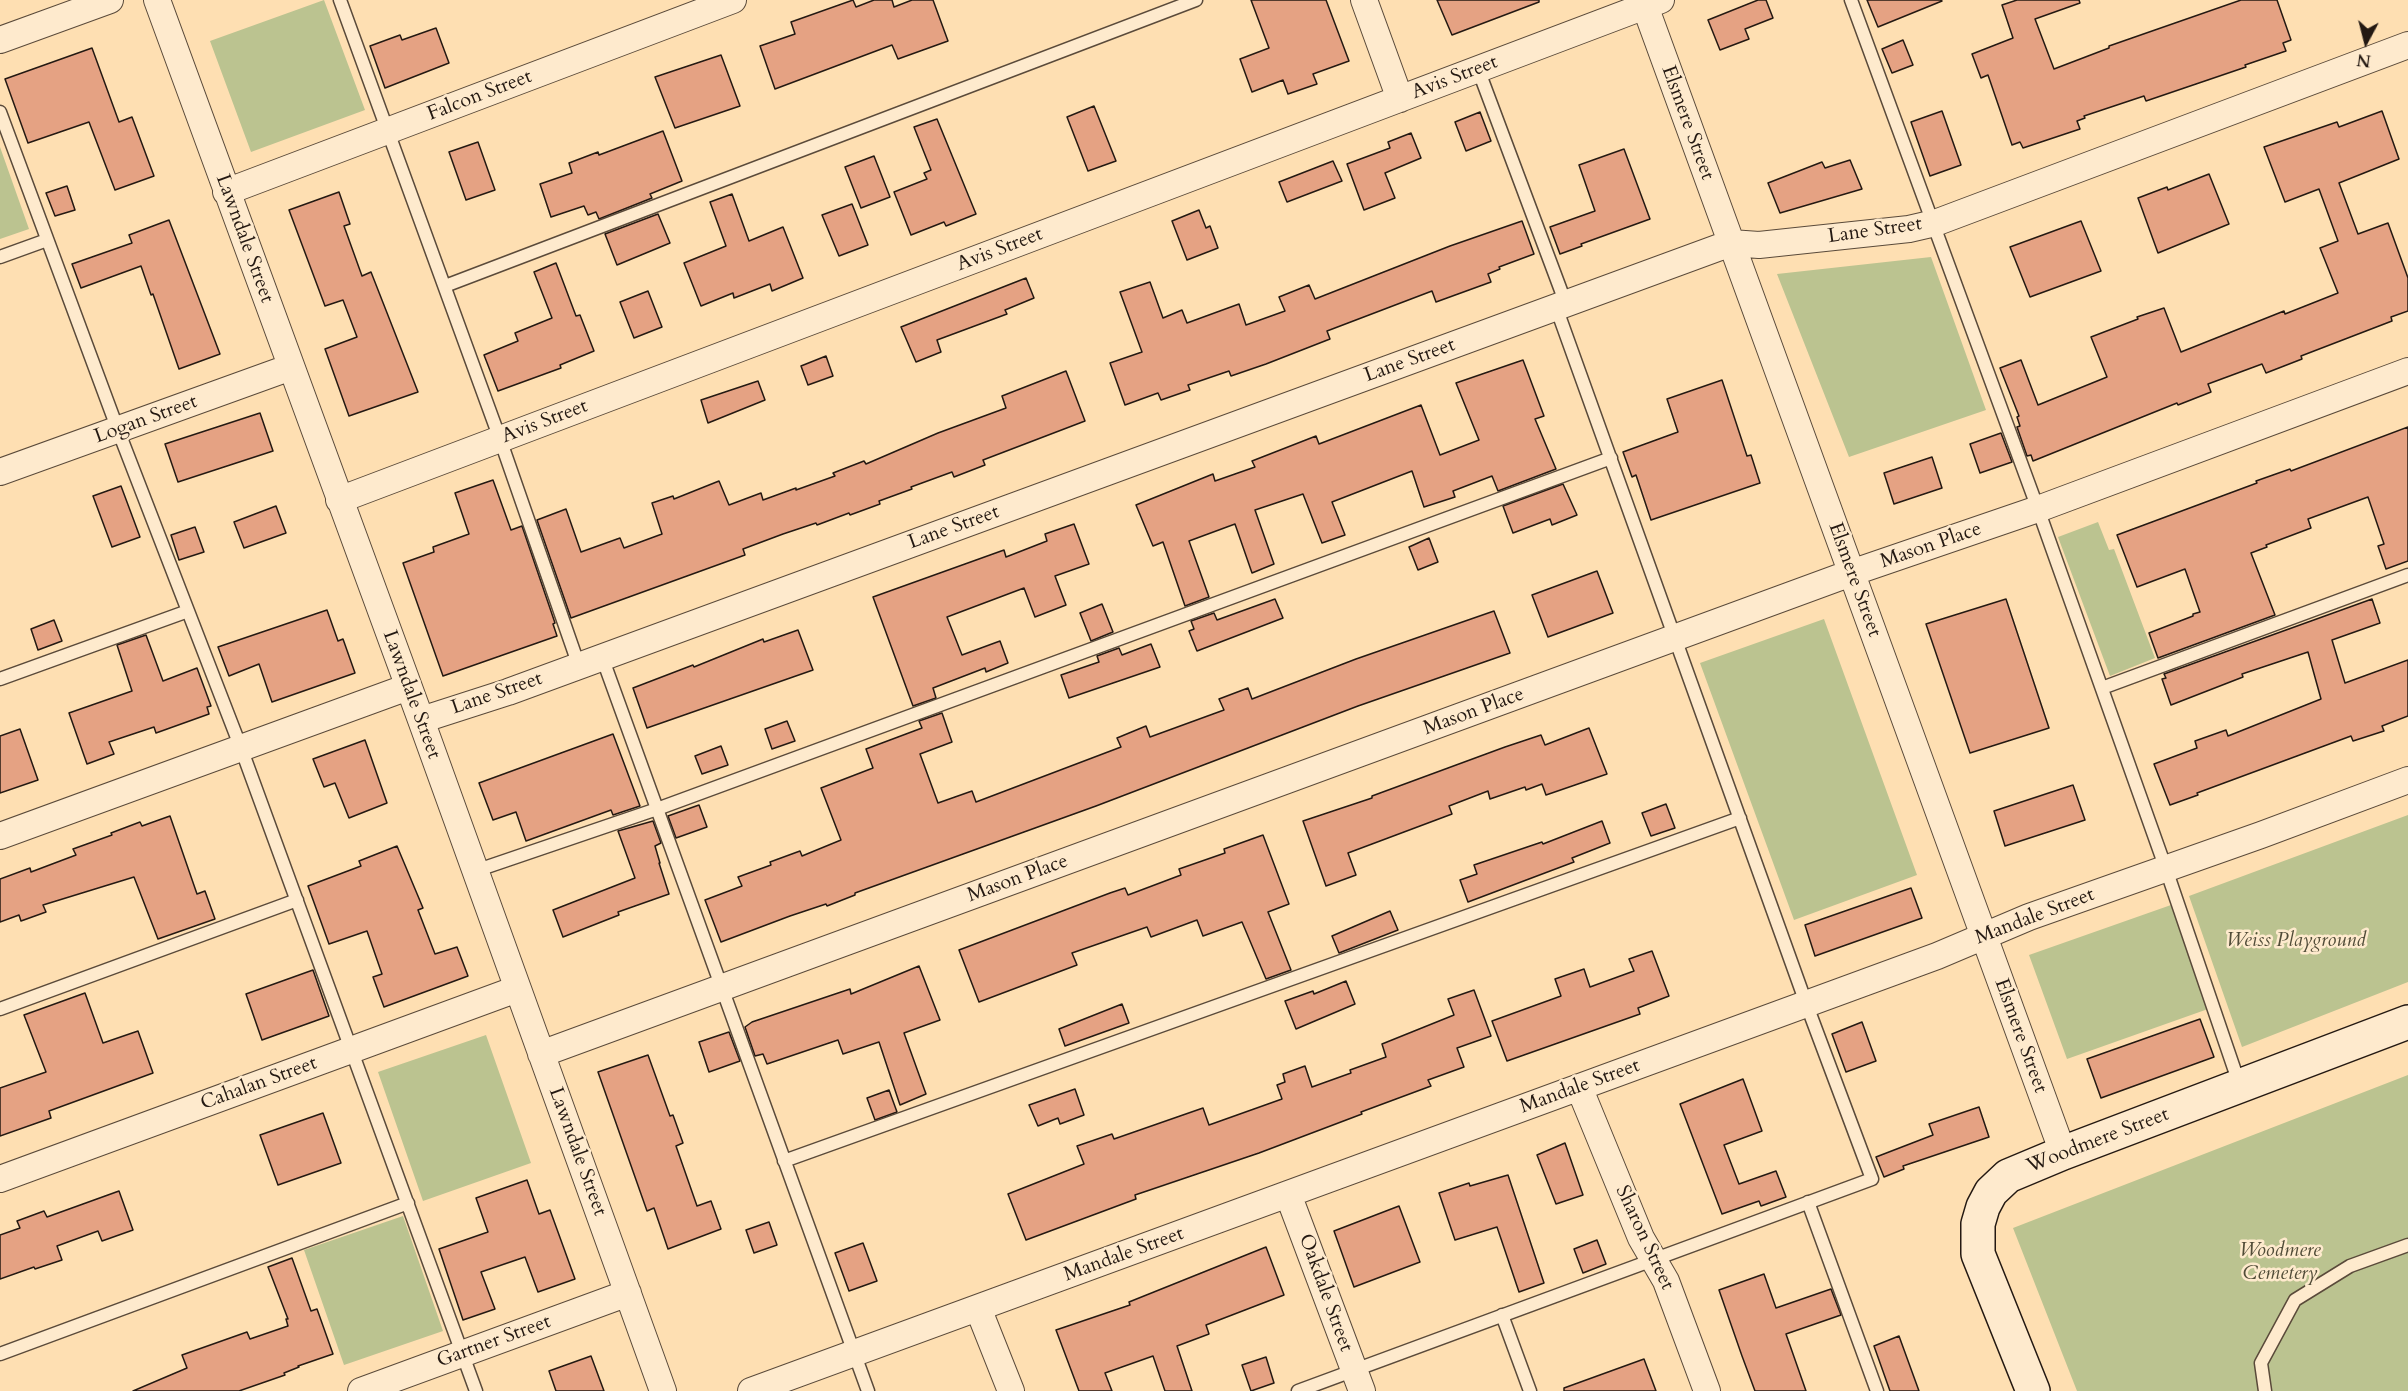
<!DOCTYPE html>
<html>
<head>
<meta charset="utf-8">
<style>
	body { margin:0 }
	#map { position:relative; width:2408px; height:1391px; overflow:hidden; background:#fedfb2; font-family:Cardo,serif }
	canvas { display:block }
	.north { position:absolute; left:2336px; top:12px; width:60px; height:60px; -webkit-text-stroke:4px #feeacd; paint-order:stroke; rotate:187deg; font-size:16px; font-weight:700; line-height:24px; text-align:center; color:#241912 }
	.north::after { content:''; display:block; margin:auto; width:21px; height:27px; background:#241912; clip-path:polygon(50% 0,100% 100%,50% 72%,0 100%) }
</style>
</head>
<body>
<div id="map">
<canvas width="2408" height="1391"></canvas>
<div class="north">N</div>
</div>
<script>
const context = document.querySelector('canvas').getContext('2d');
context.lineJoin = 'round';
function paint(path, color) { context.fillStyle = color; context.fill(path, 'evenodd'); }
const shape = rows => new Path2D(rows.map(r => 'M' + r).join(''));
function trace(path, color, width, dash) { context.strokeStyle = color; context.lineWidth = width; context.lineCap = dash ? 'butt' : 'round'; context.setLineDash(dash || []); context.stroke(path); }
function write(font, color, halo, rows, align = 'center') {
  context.font = font + ' Cardo,serif'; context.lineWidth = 5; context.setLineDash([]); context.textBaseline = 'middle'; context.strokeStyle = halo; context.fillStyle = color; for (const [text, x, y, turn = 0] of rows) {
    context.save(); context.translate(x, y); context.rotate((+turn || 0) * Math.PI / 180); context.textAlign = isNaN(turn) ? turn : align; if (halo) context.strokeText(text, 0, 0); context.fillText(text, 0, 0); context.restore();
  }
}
paint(shape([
	[324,0,365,110,251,152,210,41],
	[0,147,29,229,0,239],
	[1931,257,1986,410,1849,457,1777,274],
	[2098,522,2109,550,2114,549,2155,658,2110,676,2058,537],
	[1824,619,1917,875,1794,920,1700,663],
	[2408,815,2408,982,2242,1047,2189,896],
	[2171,905,2208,1009,2067,1059,2029,955],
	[486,1035,531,1163,423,1201,378,1072],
	[2408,1075,2408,1391,2077,1391,2013,1228],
	[403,1216,443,1331,344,1365,304,1250]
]), '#bbc390');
const building = shape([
	[853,0,856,7,874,0,892,0,894,7,912,0,933,0,948,41,898,59,892,45,775,89,760,46,795,34,791,22,853,0],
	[1251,0,1326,0,1349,61,1313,74,1317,84,1288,94,1283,80,1252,92,1240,59,1269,48,1251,0],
	[1437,0,1539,0,1539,2,1452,35,1437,0],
	[1758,0,1766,0,1773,18,1745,29,1749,39,1720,50,1708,20,1758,0],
	[1867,0,1941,0,1942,1,1878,27,1867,0],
	[2017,0,2079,0,2080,3,2035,19,2054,69,2109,48,2109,46,2241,0,2277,0,2291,40,2283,43,2286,51,2245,65,2246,67,2146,101,2144,96,2084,116,2085,118,2077,121,2080,129,2023,148,2020,142,2012,145,1988,75,1981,78,1972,54,2013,38,2002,5,2017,0],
	[436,28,449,63,385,88,370,46,400,35,402,40,436,28],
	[1903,40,1913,65,1892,73,1882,49,1903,40],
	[92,48,119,122,132,117,154,176,115,190,89,122,28,143,5,79,92,48],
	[721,55,740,106,675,128,655,77,721,55],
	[1094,106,1116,161,1088,171,1067,117,1094,106],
	[1942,111,1961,165,1930,176,1911,122,1942,111],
	[2382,111,2399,159,2339,183,2358,234,2388,223,2408,278,2408,311,2391,317,2392,321,2301,356,2302,359,2266,373,2262,364,2208,384,2211,392,2178,405,2177,403,2033,461,2031,455,2027,456,2017,427,2020,426,2017,417,2019,416,2000,368,2021,360,2038,405,2107,377,2091,337,2138,319,2137,317,2164,308,2181,352,2284,311,2285,314,2338,293,2320,248,2338,241,2319,189,2285,202,2264,147,2337,122,2339,127,2382,111],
	[1480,112,1491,141,1466,151,1455,122,1480,112],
	[937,119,976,214,946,226,944,222,911,235,894,192,927,179,924,173,931,170,914,127,937,119],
	[663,131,682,181,650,194,652,198,599,219,596,212,588,215,584,206,551,217,540,184,572,173,569,163,598,152,599,155,663,131],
	[1411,133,1421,158,1385,173,1395,198,1364,210,1347,164,1390,148,1388,142,1411,133],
	[478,142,495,190,466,200,449,152,478,142],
	[1624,149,1650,219,1581,244,1582,246,1560,254,1550,227,1595,211,1579,165,1624,149],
	[874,156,890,197,861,208,845,167,874,156],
	[1850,160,1862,189,1780,213,1768,183,1822,162,1825,168,1850,160],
	[1333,161,1342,181,1287,202,1279,182,1333,161],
	[2209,174,2229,224,2158,253,2138,198,2167,187,2168,190,2209,174],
	[67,186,75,210,55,216,46,193,67,186],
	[339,192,350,224,344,226,362,276,371,272,418,392,349,416,325,349,357,337,343,300,325,306,289,210,339,192],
	[732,194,749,241,783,227,803,278,772,291,770,284,734,298,733,293,701,306,684,263,726,246,710,202,732,194],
	[852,204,868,245,839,256,822,215,852,204],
	[1199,210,1206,228,1210,226,1218,248,1187,260,1172,221,1199,210],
	[658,214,670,243,617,265,605,234,658,214],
	[169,220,220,354,179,369,153,294,151,295,141,266,81,288,72,264,132,243,129,235,169,220],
	[1522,221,1534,254,1499,267,1500,269,1488,274,1491,282,1436,302,1432,291,1327,331,1330,339,1266,364,1231,376,1229,371,1188,385,1190,390,1161,400,1158,393,1125,405,1110,363,1142,352,1120,292,1150,282,1163,318,1182,310,1187,323,1239,304,1246,325,1285,311,1279,297,1309,285,1315,299,1450,246,1522,221],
	[2081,221,2101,271,2030,297,2010,247,2081,221],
	[556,263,576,316,580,315,594,351,560,365,561,368,498,391,484,355,518,341,515,333,552,318,534,272,556,263],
	[1026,278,1034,298,1005,310,1007,314,937,340,941,352,916,362,901,327,1026,278],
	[648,291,662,327,634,338,620,302,648,291],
	[826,356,833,376,808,385,801,366,826,356],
	[1523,360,1544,416,1535,419,1556,469,1498,491,1492,476,1453,491,1455,497,1424,507,1412,471,1332,502,1345,535,1322,543,1303,494,1255,510,1274,564,1252,573,1235,524,1189,541,1209,597,1185,606,1163,542,1153,546,1136,505,1213,474,1215,481,1255,467,1252,461,1316,436,1319,444,1421,405,1440,455,1479,440,1456,383,1523,360],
	[1066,371,1085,421,983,460,985,465,954,477,952,472,911,487,912,489,879,501,880,504,850,515,849,513,817,525,816,523,783,534,743,549,745,555,571,618,537,520,566,509,581,552,620,538,624,548,662,534,652,503,673,496,674,499,719,481,729,505,761,493,763,500,796,488,796,490,835,476,833,473,864,461,866,464,938,433,1006,408,1002,396,1066,371],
	[1722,380,1747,456,1751,455,1760,483,1651,520,1636,475,1632,477,1623,452,1678,432,1667,399,1722,380],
	[758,381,765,400,708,423,701,400,758,381],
	[260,413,273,451,178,482,165,444,260,413],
	[2408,427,2408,561,2386,569,2378,546,2384,544,2368,497,2308,519,2311,528,2266,545,2267,547,2251,553,2275,615,2158,658,2149,633,2193,616,2193,614,2200,612,2185,569,2137,587,2117,535,2257,483,2256,481,2290,469,2291,471,2408,427],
	[2001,433,2012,462,1980,473,1970,444,2001,433],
	[1932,457,1942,488,1894,504,1884,473,1932,457],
	[493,480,511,530,522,526,555,623,553,624,557,636,443,676,403,563,434,552,433,547,469,534,455,493,493,480],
	[1563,484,1577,515,1552,525,1550,519,1513,533,1503,506,1563,484],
	[121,486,140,537,112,547,93,496,121,486],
	[276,506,286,533,244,548,234,522,276,506],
	[1074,524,1089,564,1055,576,1066,605,1035,617,1024,588,947,617,962,655,1000,641,1008,663,986,672,985,668,933,688,936,698,913,706,873,597,1004,550,1006,557,1047,541,1045,534,1074,524],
	[195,527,204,552,179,560,171,535,195,527],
	[1429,538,1438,562,1418,570,1409,547,1429,538],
	[1597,571,1613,613,1548,637,1532,595,1597,571],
	[1275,599,1283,618,1197,651,1189,631,1194,629,1191,621,1214,613,1217,620,1275,599],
	[2006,599,2049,728,1970,753,1926,624,2006,599],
	[2372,599,2380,623,2332,640,2345,683,2408,660,2408,716,2382,726,2384,731,2353,741,2351,736,2197,793,2198,795,2170,805,2154,764,2197,748,2195,741,2226,730,2228,736,2321,699,2308,652,2242,674,2243,677,2171,705,2162,679,2166,678,2164,674,2372,599],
	[1102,604,1113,632,1091,641,1080,613,1102,604],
	[327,610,338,641,343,639,355,673,272,702,259,664,229,676,218,647,327,610],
	[1494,611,1510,653,1358,706,1096,806,855,893,855,895,827,906,826,904,790,916,721,942,705,900,742,886,738,877,771,865,770,862,800,851,802,856,841,840,821,788,873,768,866,749,922,728,919,721,942,713,952,742,920,754,938,803,972,791,976,802,1121,747,1117,738,1146,726,1150,737,1224,710,1219,699,1248,688,1252,699,1356,659,1494,611],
	[54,620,62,641,38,650,31,629,54,620],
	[798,630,813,670,647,728,633,688,693,665,694,667,763,639,764,642,798,630],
	[146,635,163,681,197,668,211,706,207,707,209,714,156,733,154,727,109,742,114,754,87,764,69,713,132,691,117,645,146,635],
	[1151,644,1160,667,1069,698,1061,675,1099,662,1097,656,1119,648,1122,655,1151,644],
	[787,721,795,741,772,749,765,729,787,721],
	[1589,728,1607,774,1546,795,1542,784,1526,790,1525,787,1490,799,1488,791,1449,806,1452,814,1348,853,1356,875,1326,886,1303,821,1372,798,1372,796,1505,747,1541,735,1545,745,1589,728],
	[20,729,38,780,0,793,0,736,20,729],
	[613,734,640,806,613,815,611,810,526,841,516,812,493,820,479,783,613,734],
	[365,740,387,803,349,818,335,783,324,787,313,759,365,740],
	[721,746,728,765,702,774,695,756,721,746],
	[2073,785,2085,820,2005,846,1994,811,2073,785],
	[1666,804,1675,828,1651,836,1642,813,1666,804],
	[699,805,707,827,676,838,668,816,699,805],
	[170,816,197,894,205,891,215,919,158,939,134,877,43,905,46,912,21,921,19,915,0,922,0,879,30,868,31,872,76,855,73,849,112,835,111,833,140,822,142,826,170,816],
	[653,821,661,843,655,846,660,863,659,863,669,894,618,912,619,915,563,937,553,910,635,878,618,831,653,821],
	[1602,821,1610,843,1572,858,1574,862,1468,902,1460,880,1477,874,1474,865,1542,842,1543,844,1602,821],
	[1263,835,1289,904,1268,912,1291,970,1266,979,1242,922,1203,936,1197,920,1151,937,1147,927,1072,953,1077,965,979,1002,959,950,1110,893,1125,888,1128,895,1181,875,1179,869,1225,853,1224,849,1263,835],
	[397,846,423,908,418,910,435,954,457,947,468,976,384,1007,373,977,382,974,367,931,329,944,308,886,361,866,359,861,397,846],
	[1911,888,1922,918,1815,956,1805,925,1911,888],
	[1390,911,1398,930,1339,953,1332,936,1390,911],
	[1652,951,1669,996,1638,1008,1640,1014,1507,1061,1492,1021,1561,996,1555,979,1584,969,1590,987,1634,971,1629,959,1652,951],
	[919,966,940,1020,904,1033,926,1094,900,1105,879,1042,843,1054,838,1040,767,1064,763,1054,755,1056,745,1027,752,1022,850,989,851,994,919,966],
	[313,970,329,1016,262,1040,246,994,313,970],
	[1346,981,1355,1004,1296,1029,1285,1001,1313,991,1314,994,1346,981],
	[1474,990,1491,1036,1457,1048,1464,1067,1428,1080,1431,1086,1361,1112,1362,1114,1259,1153,1135,1195,1136,1199,1026,1240,1008,1194,1084,1164,1077,1146,1112,1134,1114,1139,1203,1108,1209,1125,1282,1099,1277,1085,1285,1082,1283,1074,1305,1066,1312,1087,1351,1073,1350,1070,1386,1057,1382,1044,1454,1015,1448,999,1474,990],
	[85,993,103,1043,138,1031,153,1073,49,1111,51,1118,0,1136,0,1088,46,1072,24,1015,85,993],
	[1122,1004,1129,1023,1065,1046,1059,1029,1122,1004],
	[2200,1019,2214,1057,2101,1098,2087,1059,2200,1019],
	[1862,1022,1876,1061,1846,1072,1832,1034,1862,1022],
	[729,1032,740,1061,709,1072,699,1042,729,1032],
	[648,1055,670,1116,673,1115,683,1143,676,1146,697,1206,711,1201,721,1229,668,1249,654,1208,647,1211,598,1072,648,1055],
	[1743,1079,1762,1131,1724,1145,1739,1184,1776,1171,1786,1197,1761,1206,1759,1201,1722,1214,1680,1104,1743,1079],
	[1075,1089,1084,1115,1060,1124,1058,1118,1038,1126,1029,1105,1075,1089],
	[889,1090,897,1112,875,1120,867,1098,889,1090],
	[1979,1107,1989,1137,1903,1166,1904,1169,1884,1177,1876,1157,1933,1135,1929,1124,1979,1107],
	[323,1113,341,1163,278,1185,260,1135,323,1113],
	[1565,1143,1583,1195,1556,1204,1537,1155,1565,1143],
	[1508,1175,1544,1283,1519,1292,1497,1227,1455,1240,1439,1193,1469,1183,1470,1186,1508,1175],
	[527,1180,539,1214,550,1210,575,1279,538,1292,525,1257,481,1272,495,1309,463,1320,439,1249,488,1232,476,1198,527,1180],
	[119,1191,133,1230,102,1241,98,1231,57,1246,62,1260,35,1269,34,1267,0,1279,0,1235,20,1228,17,1221,44,1211,47,1217,119,1191],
	[1399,1206,1420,1262,1354,1287,1334,1231,1399,1206],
	[769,1222,777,1245,754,1253,746,1230,769,1222],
	[1597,1240,1606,1264,1583,1273,1574,1249,1597,1240],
	[863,1243,877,1281,849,1291,835,1253,863,1243],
	[1266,1247,1284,1295,1206,1325,1209,1334,1177,1346,1192,1391,1165,1391,1153,1356,1105,1373,1112,1391,1079,1391,1056,1330,1130,1305,1129,1302,1266,1247],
	[292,1258,311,1311,317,1309,333,1354,298,1366,299,1367,284,1373,285,1375,239,1391,133,1391,187,1368,182,1355,247,1332,250,1339,288,1326,286,1319,288,1319,268,1267,292,1258],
	[1764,1274,1776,1308,1831,1289,1841,1315,1786,1334,1806,1391,1755,1391,1742,1356,1719,1290,1764,1274],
	[1899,1336,1919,1391,1890,1391,1874,1346,1899,1336],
	[591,1356,604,1391,556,1391,549,1371,591,1356],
	[1266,1357,1274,1383,1251,1391,1242,1365,1266,1357],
	[1644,1359,1656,1391,1564,1391,1564,1388,1644,1359]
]);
paint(building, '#e5a283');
trace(building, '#241912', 1.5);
const lane = shape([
	[340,0,500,439,579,666],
	[1851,0,2038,509,2166,869,2239,1083],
	[1478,69,1566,304],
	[0,112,118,430,241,748,476,1391],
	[0,257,47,240],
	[445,286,1196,0],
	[602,657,868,1391],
	[0,679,188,611],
	[2102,688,2408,575],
	[475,871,657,809,1611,458],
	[0,1009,297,900],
	[784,1161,1740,818],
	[1808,1202,1877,1391],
	[1502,1315,1530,1391],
	[0,1354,408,1203],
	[1298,1391,1872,1179,1806,1003,1556,307],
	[2265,1391,2261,1363,2295,1300,2350,1266,2408,1245]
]);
const street = shape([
	[157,0,421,720,663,1391],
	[1364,0,1400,99],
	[1645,6,2063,1153],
	[0,40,110,0],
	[226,192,733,0],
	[0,472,291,367],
	[339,500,1661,0],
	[421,720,508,692,1731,243,1759,245,1909,229,1935,223,2408,45],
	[0,836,408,687],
	[541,1054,1851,573,2038,509,2408,371],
	[1579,1087,1641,1238,1666,1281,1707,1391],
	[0,1179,517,989],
	[1288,1194,1362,1391],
	[978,1308,1011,1391],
	[361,1391,628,1293],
	[751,1391,1937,956,2029,917,2261,835,2408,780]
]);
const secondary = shape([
	[2033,1391,1978,1254,1978,1224,1983,1207,1991,1192,2008,1176,2063,1153,2408,1022]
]);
trace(lane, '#5a4a3a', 15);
trace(street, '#5a4a3a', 28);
trace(secondary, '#241912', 36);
trace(lane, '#feeacd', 12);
trace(street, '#feeacd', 26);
trace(secondary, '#feeacd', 33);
write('20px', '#241912', '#feeacd', [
	["Avis Street",1455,78,-21],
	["Falcon Street",480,96,-21],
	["Elsmere Street",1687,123,70],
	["Lane Street",1875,231,-8],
	["Lawndale Street",244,239,70],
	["Avis Street",1000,250,-21],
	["Lane Street",1410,361,-20],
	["Logan Street",146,420,-20],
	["Avis Street",545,422,-21],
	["Lane Street",954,528,-20],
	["Mason Place",1931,546,-19],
	["Elsmere Street",1854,580,70],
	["Lane Street",497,694,-19],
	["Lawndale Street",411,695,70],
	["Mason Place",1474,712,-20],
	["Mason Place",1018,879,-20],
	["Mandale Street",2035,917,-21],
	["Elsmere Street",2020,1036,70],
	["Cahalan Street",259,1084,-20],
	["Mandale Street",1580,1087,-20],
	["Woodmere Street",2098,1141,-21],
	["Lawndale Street",577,1152,70],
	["Sharon Street",1644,1238,65],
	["Mandale Street",1124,1255,-20],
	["Oakdale Street",1325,1293,70],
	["Gartner Street",494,1342,-20]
]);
write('italic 20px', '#514c38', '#feeacd', [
	["Weiss Playground",2296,941],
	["Woodmere",2280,1251],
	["Cemetery",2280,1274]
]);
</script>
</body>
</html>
